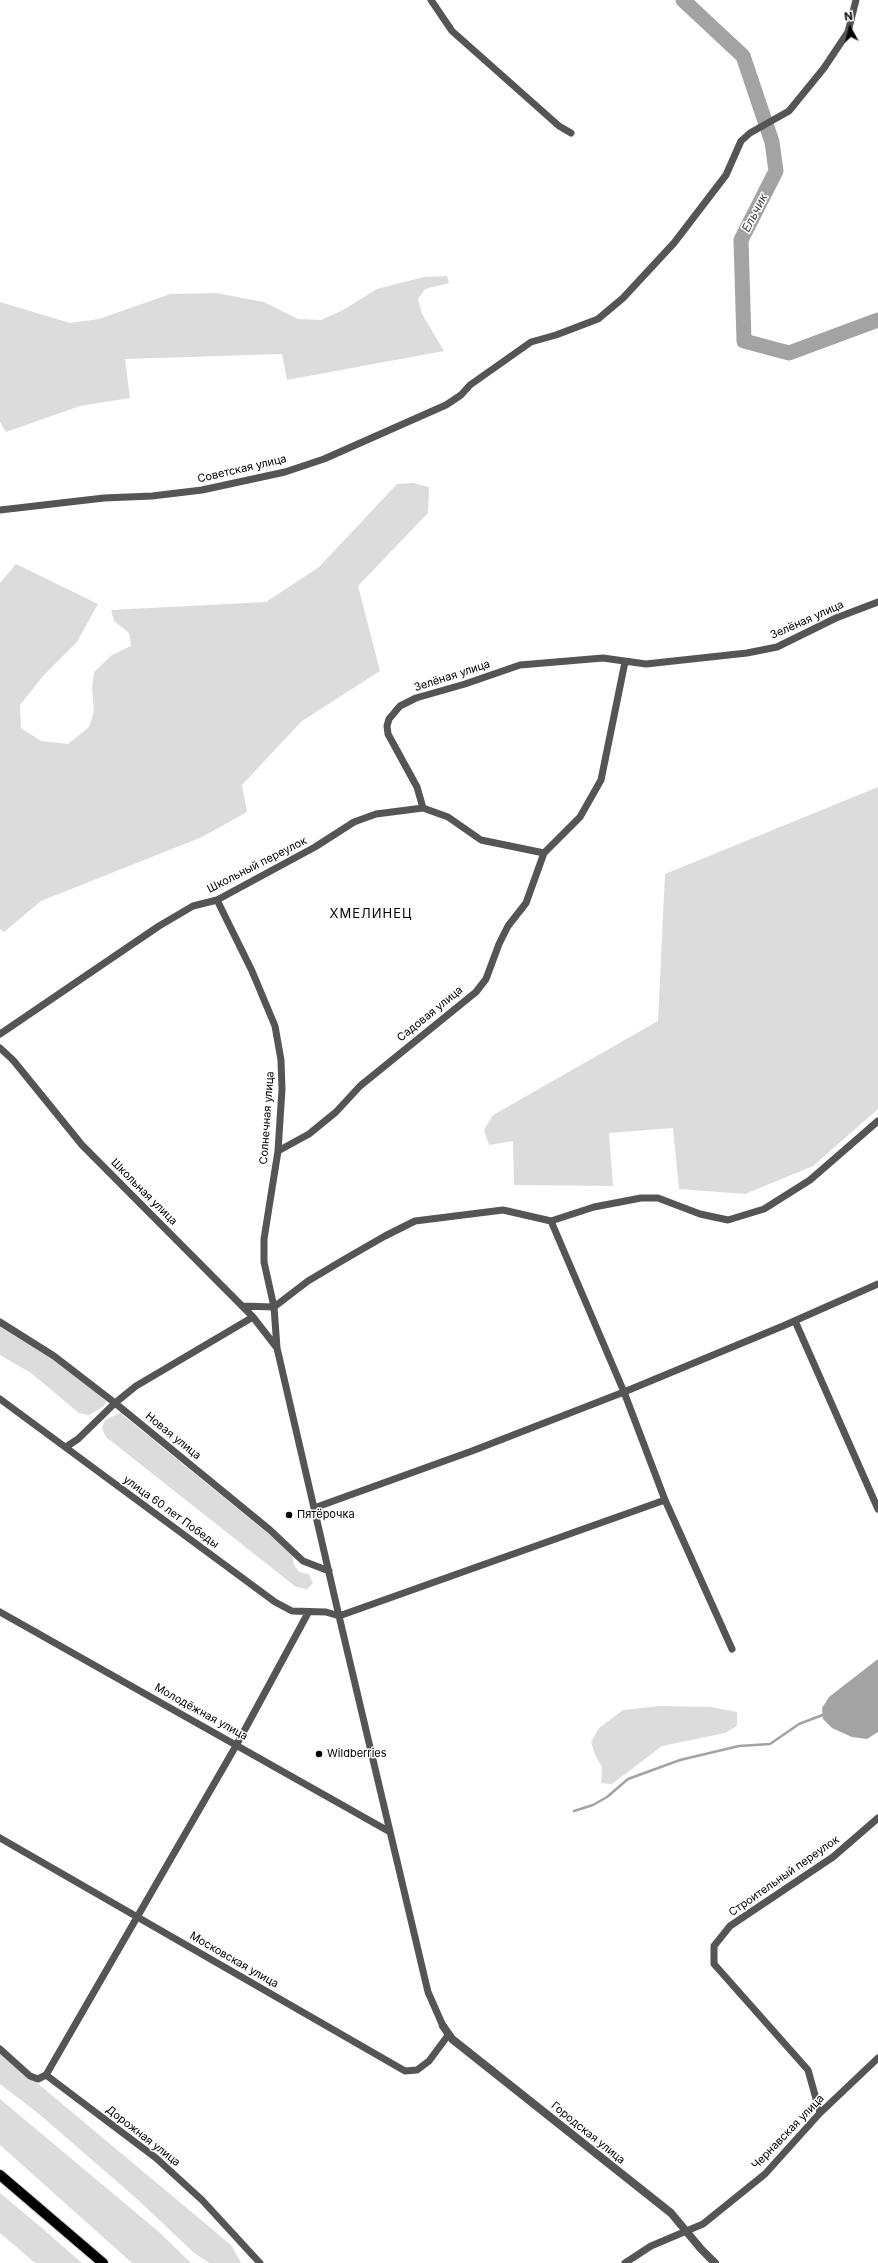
<!DOCTYPE html>
<html>
<head>
<meta charset="utf-8">
<style>
	body { margin:0 }
	#map { position:relative; width:878px; height:2263px; overflow:hidden; background:#fff; font-family:Inter,sans-serif }
	canvas { display:block }
	.north { position:absolute; left:830px; top:8px; width:40px; height:40px; -webkit-text-stroke:3px #fff; paint-order:stroke; rotate:353deg; font-size:11px; font-weight:700; line-height:16px; text-align:center; color:#000 }
	.north::after { content:''; display:block; margin:auto; width:14px; height:18px; background:#000; clip-path:polygon(50% 0,100% 100%,50% 72%,0 100%) }
</style>
</head>
<body>
<div id="map">
<canvas width="878" height="2263"></canvas>
<div class="north">N</div>
</div>
<script>
const context = document.querySelector('canvas').getContext('2d');
context.lineJoin = 'round';
function paint(path, color) { context.fillStyle = color; context.fill(path, 'evenodd'); }
const shape = rows => new Path2D(rows.map(r => 'M' + r).join(''));
function trace(path, color, width, dash) { context.strokeStyle = color; context.lineWidth = width; context.lineCap = dash ? 'butt' : 'round'; context.setLineDash(dash || []); context.stroke(path); }
function write(font, color, halo, rows, align = 'center') {
  context.font = font + ' Inter,sans-serif'; context.lineWidth = 3; context.setLineDash([]); context.textBaseline = 'middle'; context.strokeStyle = halo; context.fillStyle = color; for (const [text, x, y, turn = 0] of rows) {
    context.save(); context.translate(x, y); context.rotate((+turn || 0) * Math.PI / 180); context.textAlign = isNaN(turn) ? turn : align; if (halo) context.strokeText(text, 0, 0); context.fillText(text, 0, 0); context.restore();
  }
}
paint(shape([
	[447,276,449,283,425,289,418,299,422,314,444,351,287,380,282,354,125,359,130,398,80,406,6,432,0,422,0,302,70,323,99,319,170,294,216,293,264,302,298,319,321,320,343,310,377,289,424,277],
	[413,483,429,487,428,513,358,586,380,671,302,721,242,785,247,812,202,837,41,901,4,932,0,929,0,583,16,564,98,604,77,642,44,675,20,705,21,728,41,741,68,744,89,727,94,711,92,689,94,672,112,655,131,646,129,633,114,621,111,610,266,602,319,567,397,484],
	[878,787,878,1109,813,1166,745,1194,679,1189,673,1128,609,1133,613,1186,514,1185,513,1141,489,1145,484,1130,493,1115,658,1021,665,874],
	[0,1324,50,1355,106,1401,104,1406,89,1415,79,1413,31,1373,0,1355],
	[120,1413,292,1553,294,1565,299,1572,309,1574,313,1583,307,1589,296,1587,106,1437,102,1428,105,1420],
	[659,1706,711,1707,737,1712,737,1726,725,1733,662,1746,612,1784,601,1783,602,1767,596,1757,591,1742,599,1728,623,1710],
	[0,2052,231,2245,241,2263,209,2263,193,2252,137,2199,39,2114,0,2084],
	[0,2099,159,2232,191,2263,132,2263,0,2145],
	[0,2193,43,2229,82,2263,35,2263,0,2233]
]), '#dcdcdc');
paint(shape([
	[878,1659,878,1732,867,1739,852,1737,832,1728,823,1719,822,1708,829,1697]
]), '#a3a3a3');
trace(shape([
	[574,1811,593,1805,607,1797,628,1779,680,1760,739,1746,770,1744,799,1724,825,1714]
]), '#a3a3a3', 2.5);
trace(shape([
	[683,0,743,56,772,142,776,171,741,240,744,341,789,353,878,320]
]), '#a3a3a3', 15);
const primary = shape([
	[0,2175,103,2263]
]);
trace(primary, '#dbdbdb', 12);
trace(shape([
	[431,0,452,31,559,126,571,133],
	[0,510,104,498,152,496,202,490,285,472,324,459,446,405,461,395,470,385,531,342,556,335,598,319,623,298,674,243,726,175,741,141,750,133,789,111,824,68,848,32,856,0],
	[423,808,417,787,388,734,387,726,389,719,400,706,416,698,465,684,520,665,603,658,646,664,747,653,777,647,836,618,878,602],
	[217,900,252,971,275,1026,281,1060,282,1089,278,1151,264,1239,264,1262,274,1307,277,1348,339,1616],
	[0,1034,159,926,193,906,217,900,315,847,354,822,376,814,423,808,448,817,481,840,544,853],
	[0,1048,13,1060,82,1145,253,1317,277,1348],
	[278,1151,309,1134,336,1112,360,1086,476,992,486,979,499,944,508,926,526,903,544,853,580,817,601,780,625,662],
	[551,1221,594,1207,641,1198,658,1198,700,1214,728,1220,764,1209,810,1180,878,1121],
	[242,1306,274,1307,308,1281,345,1259,385,1236,415,1221,503,1210,551,1221,624,1392,472,1451,314,1508],
	[795,1321,878,1509],
	[0,1322,54,1356,115,1403,270,1530,303,1561,329,1571],
	[0,1399,275,1602,292,1611,326,1612,339,1616],
	[66,1447,78,1439,115,1403,136,1386,253,1317],
	[665,1500,732,1649],
	[0,1612,390,1832],
	[0,1838,405,2071,417,2070,429,2061,449,2034],
	[443,2026,428,1992,339,1616,665,1500,624,1392,783,1326,878,1284],
	[0,2049,30,2076,38,2079,46,2075,156,2158,202,2200,260,2263],
	[46,2075,237,1744,308,1613],
	[820,2113,808,2070,714,1964,714,1946,730,1926,833,1857,878,1818],
	[625,2263,651,2246,703,2224,765,2174,820,2113,878,2058]
]), '#555', 7);
trace(shape([
	[443,2026,452,2039,671,2213,701,2249,715,2263]
]), '#555', 8);
trace(primary, '#000', 10);
for (const [x, y, r, color] of [
	[289,1515,4,"#000"],
	[319,1754,4,"#000"]
]) { const dot = new Path2D(); dot.arc(x, y, r, 0, 2 * Math.PI); context.fillStyle = color; context.fill(dot); trace(dot, '#fff', 1.5); }
write('11px', '#000', '#fff', [
	["Советская улица",242,469,-13],
	["Зелёная улица",807,620,-24],
	["Зелёная улица",452,676,-18],
	["Школьный переулок",257,865,-27],
	["Садовая улица",430,1014,-39],
	["Солнечная улица",267,1118,-86],
	["Школьная улица",144,1192,45],
	["Новая улица",173,1436,39],
	["улица 60 лет Победы",171,1512,36],
	["Молодёжная улица",201,1712,29],
	["Строительный переулок",784,1876,-35],
	["Московская улица",234,1960,30],
	["Чернавская улица",788,2132,-46],
	["Городская улица",588,2133,39],
	["Дорожная улица",143,2136,38]
]);
write('11px', '#000', '#fff', [
	["Пятёрочка",297,1515],
	["Wildberries",327,1754]
], 'left');
write('italic 12px', '#444', '#fff', [
	["Ельчик",755,213,-63]
]);
context.letterSpacing = '1px';
write('13px', '#000', '#fff', [
	["ХМЕЛИНЕЦ",371,914]
]);
context.letterSpacing = '0px';
</script>
</body>
</html>
